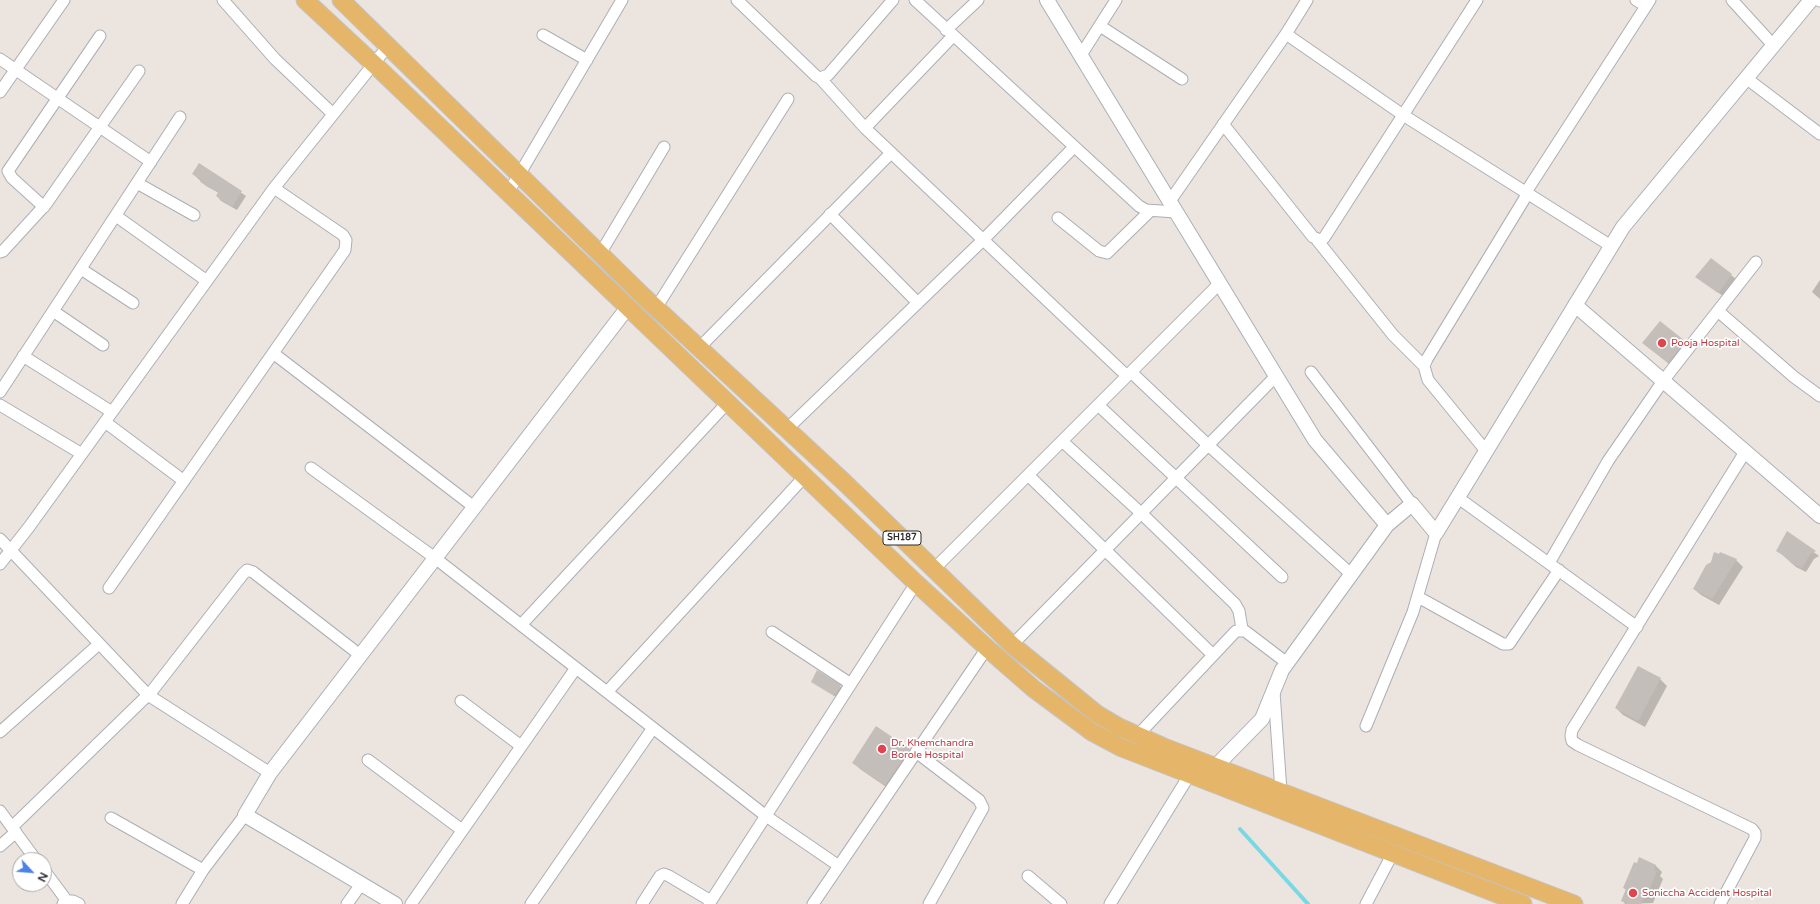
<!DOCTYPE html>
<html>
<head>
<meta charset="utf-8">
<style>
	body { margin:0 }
	#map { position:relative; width:1820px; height:904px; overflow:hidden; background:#ece4de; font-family:"Varela Round",sans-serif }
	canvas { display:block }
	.north { position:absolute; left:12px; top:852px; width:40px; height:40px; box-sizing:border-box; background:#fff; border:1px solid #aaa; border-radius:50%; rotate:116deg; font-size:11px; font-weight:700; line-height:16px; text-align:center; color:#2b2b2b }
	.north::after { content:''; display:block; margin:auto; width:14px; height:18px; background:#4c81ea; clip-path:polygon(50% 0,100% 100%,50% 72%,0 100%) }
</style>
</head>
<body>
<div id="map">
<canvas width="1820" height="904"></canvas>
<div class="north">N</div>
</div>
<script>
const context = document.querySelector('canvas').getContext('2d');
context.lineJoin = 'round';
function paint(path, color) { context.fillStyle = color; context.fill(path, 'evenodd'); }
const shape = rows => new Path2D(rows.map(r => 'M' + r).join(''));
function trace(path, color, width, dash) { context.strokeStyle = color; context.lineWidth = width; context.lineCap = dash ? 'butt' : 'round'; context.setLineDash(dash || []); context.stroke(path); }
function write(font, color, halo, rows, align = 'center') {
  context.font = font + ' "Varela Round",sans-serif'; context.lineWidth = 3.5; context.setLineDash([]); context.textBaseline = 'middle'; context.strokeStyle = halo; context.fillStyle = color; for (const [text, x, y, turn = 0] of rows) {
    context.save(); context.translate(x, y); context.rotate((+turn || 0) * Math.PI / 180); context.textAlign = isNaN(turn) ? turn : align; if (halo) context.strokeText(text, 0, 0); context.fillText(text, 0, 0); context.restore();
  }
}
paint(shape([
	[199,164,246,196,237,210,221,201,217,196,219,193,206,186,193,174],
	[1711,259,1736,279,1723,296,1697,277],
	[1820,280,1820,299,1812,292],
	[1660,322,1691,348,1675,369,1644,343],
	[1788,533,1819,556,1814,559,1806,572,1796,567,1778,551],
	[1736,560,1743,567,1719,605,1701,595,1694,589,1712,563],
	[1660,679,1667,686,1645,727,1623,715,1616,708],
	[812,681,840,686,844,691,839,699],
	[909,749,916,756,892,791,860,769,853,762],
	[1655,865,1662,872,1660,876,1663,879,1653,903,1625,904,1622,900,1626,890,1624,888]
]), '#0003');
trace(shape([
	[1240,829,1308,904]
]), '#7ad8e4', 4);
paint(shape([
	[199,163,242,191,232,207,216,196,218,192,200,182,202,180,192,174],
	[1711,258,1732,274,1718,293,1695,277],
	[1660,321,1685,341,1668,363,1642,343],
	[1787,531,1816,551,1810,554,1802,568,1791,563,1786,557,1776,551],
	[1714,552,1719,554,1720,552,1737,559,1712,599,1693,589,1706,565,1711,562],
	[1638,666,1661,678,1638,721,1615,708],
	[817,670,841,685,834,696,811,682],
	[876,726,910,749,885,785,852,763],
	[1639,857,1656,865,1654,870,1657,871,1646,897,1644,896,1641,904,1628,904,1621,901,1626,889,1623,888,1634,862,1637,863]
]), '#c4bebb');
const minor = shape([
	[223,0,275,59,333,114],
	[737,0,816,76,820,78,828,75,893,0],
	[915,0,1139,206,1146,210,1176,212],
	[1636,0,1646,6],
	[1732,0,1773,45],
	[1818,0,1820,1],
	[1100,26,1182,79],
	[946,30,978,0],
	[1286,34,1403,115,1611,246],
	[543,35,587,60],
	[1081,55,1116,0],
	[0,59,151,162],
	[820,78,865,128,1127,376],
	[1746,78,1820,134],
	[0,92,64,0],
	[1223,124,1313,237,1320,240,1324,238,1477,0],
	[865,128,953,36],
	[137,183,194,215],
	[508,192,519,175,622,0],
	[1526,192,1650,0],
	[1170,201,1286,34,1307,0],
	[44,207,12,178,8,171,100,36],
	[830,214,918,303],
	[116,216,207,281],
	[1058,218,1099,251,1107,253,1150,211],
	[1317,240,1393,335,1424,366],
	[0,252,3,251,46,204,139,71],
	[600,254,664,147],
	[81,269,133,303],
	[656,308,788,99],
	[53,311,103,345],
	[1718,311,1794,377,1820,396],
	[699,348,891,153],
	[273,353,474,507],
	[23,356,112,412],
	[1131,372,1208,445,1351,574],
	[1311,372,1412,504],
	[0,392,180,117],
	[0,405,82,454],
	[1098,405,1282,577],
	[105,422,184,481],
	[787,429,983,240,1074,147],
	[1062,441,1141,513,1235,604,1239,611,1242,629],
	[1486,451,1428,380,1424,366,1427,359,1528,193],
	[311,468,435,558,766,816,839,866],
	[1028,475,1213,655],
	[1457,497,1637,627],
	[0,539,148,695,270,773],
	[1549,563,1608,461,1663,381,1756,262],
	[0,564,29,527,274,188,388,46],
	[934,569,1220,283],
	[109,588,345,250,346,240,343,235,274,188],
	[1418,597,1503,644,1509,644,1559,570],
	[521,625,728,402],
	[772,632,851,684],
	[1012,645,1276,376],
	[607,692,805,476],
	[1274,692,1281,791],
	[461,701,521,746],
	[1366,726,1413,612,1436,533],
	[0,732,99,644],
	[1138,735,1236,631,1245,631,1287,663],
	[916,752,979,800,983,808,929,904],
	[368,760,462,830],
	[0,811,36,860],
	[111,818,203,870],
	[12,827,152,691,243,574,247,570,253,572,360,655],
	[0,846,16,832],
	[44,870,67,901],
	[1028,876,1061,904],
	[63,904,67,901,73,901,79,904],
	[182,904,203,870,245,815],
	[347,904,362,883],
	[411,904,576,668],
	[531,904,653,728],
	[642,904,660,876,664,874,669,876,711,901],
	[709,904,916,583],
	[813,904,987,648],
	[1110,904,1190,774],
	[1366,904,1393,853],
	[1720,904,1755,838,1755,833,1752,829,1578,745,1572,741,1571,736,1572,730,1745,452]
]);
const tertiary = shape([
	[1047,0,1315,440,1387,525,1282,670,1262,719,1216,766],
	[1575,305,1820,516],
	[1387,525,1412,504,1436,533,1623,227,1811,0],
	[395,904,245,815,270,773,628,307]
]);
const primary = shape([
	[305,0,376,66,916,583,987,648,1034,689,1092,732,1122,748,1523,904],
	[341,0,641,294,844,482,1012,645,1097,714,1119,727,1164,747,1574,904]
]);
trace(minor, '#abafb6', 13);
trace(tertiary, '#abafb6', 16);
trace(primary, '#c4c4c4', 19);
trace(minor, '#fff', 11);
trace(tertiary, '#fff', 14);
trace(primary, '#e5b66a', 17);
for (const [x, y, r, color] of [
	[1662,343,5,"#e0444e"],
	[882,749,5,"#e0444e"],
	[1633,893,5,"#e0444e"]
]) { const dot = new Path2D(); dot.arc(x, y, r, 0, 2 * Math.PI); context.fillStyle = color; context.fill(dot); trace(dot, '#fff', 1.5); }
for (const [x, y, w] of [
	[902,538,38]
]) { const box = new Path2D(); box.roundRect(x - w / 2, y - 7, w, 14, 3); context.fillStyle = '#fff'; context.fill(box); trace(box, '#2b2b2b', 1); }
write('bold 9px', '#2b2b2b', null, [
	["SH187",902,538]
]);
write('10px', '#be3a42', '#fff', [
	["Pooja Hospital",1671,343],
	["Dr. Khemchandra",891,743],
	["Borole Hospital",891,755],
	["Soniccha Accident Hospital",1642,893]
], 'left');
</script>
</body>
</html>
